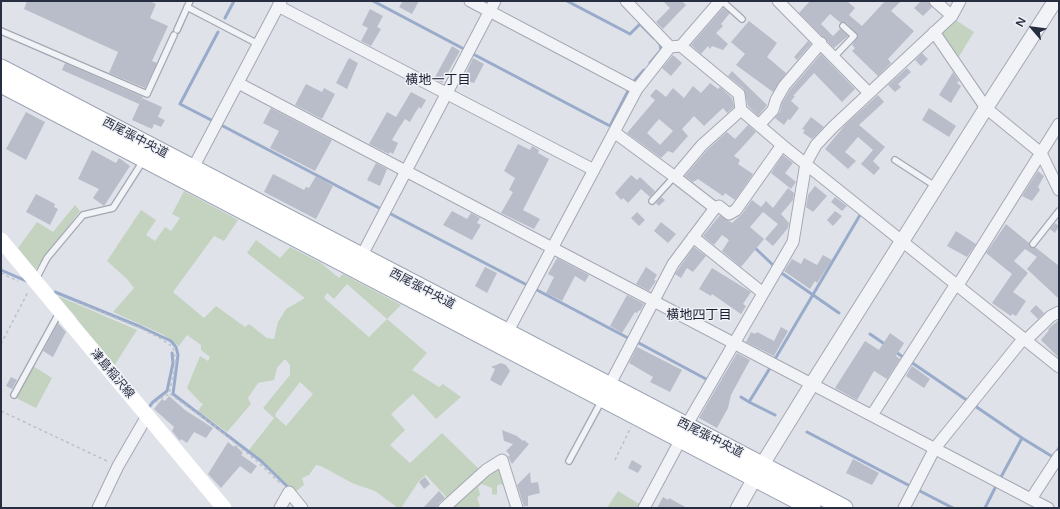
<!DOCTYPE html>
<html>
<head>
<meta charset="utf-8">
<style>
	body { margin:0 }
	#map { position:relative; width:1060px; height:509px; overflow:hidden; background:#dfe2e9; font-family:"Varela Round",sans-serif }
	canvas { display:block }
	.frame { position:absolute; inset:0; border:2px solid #272e41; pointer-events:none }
	.north { position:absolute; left:1012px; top:8px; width:40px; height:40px; -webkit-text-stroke:3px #eff1f6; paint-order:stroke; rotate:298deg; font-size:11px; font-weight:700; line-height:16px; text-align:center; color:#272e41 }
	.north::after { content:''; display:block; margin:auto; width:14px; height:18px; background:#272e41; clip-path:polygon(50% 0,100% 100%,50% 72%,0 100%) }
</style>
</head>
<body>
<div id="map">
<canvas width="1060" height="509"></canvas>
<div class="frame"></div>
<div class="north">N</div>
</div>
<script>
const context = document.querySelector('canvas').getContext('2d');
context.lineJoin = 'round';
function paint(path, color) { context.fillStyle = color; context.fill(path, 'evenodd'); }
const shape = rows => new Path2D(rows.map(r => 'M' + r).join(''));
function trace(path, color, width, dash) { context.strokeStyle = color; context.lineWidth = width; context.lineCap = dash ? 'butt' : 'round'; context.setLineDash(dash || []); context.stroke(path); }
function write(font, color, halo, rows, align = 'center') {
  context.font = font + ' "Varela Round","Noto Sans JP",sans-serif'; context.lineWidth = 3; context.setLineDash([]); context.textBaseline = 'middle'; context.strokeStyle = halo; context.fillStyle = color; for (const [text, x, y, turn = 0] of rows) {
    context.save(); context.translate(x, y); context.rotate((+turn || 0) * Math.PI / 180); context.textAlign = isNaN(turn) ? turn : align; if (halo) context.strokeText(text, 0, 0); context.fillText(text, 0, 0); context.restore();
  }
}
paint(shape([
	[954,19,974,32,958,58,939,34],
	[184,191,238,220,224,241,214,236,173,292,204,318,216,306,245,327,249,324,267,338,274,339,278,322,286,309,305,298,247,253,256,240,280,258,290,247,321,263,339,278,343,274,401,305,387,319,427,353,412,370,439,387,443,384,461,397,436,419,413,394,391,414,405,430,390,445,410,463,442,433,481,471,449,500,426,475,419,481,401,508,398,508,375,491,352,483,321,466,316,465,309,475,302,478,304,485,295,492,249,450,274,418,263,408,290,375,290,365,286,360,284,360,277,368,274,380,258,383,248,398,251,404,227,432,198,411,203,404,200,402,187,388,200,356,208,361,210,357,201,350,201,345,187,335,179,346,162,334,113,312,134,288,127,279,107,261,141,210,156,220,146,235,155,241,165,227,171,231,180,218,172,214],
	[347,284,387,319,369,337,324,298,327,293,334,299],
	[300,382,313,394,286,426,275,416,276,413],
	[75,205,80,211,35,270,18,248,37,222,53,232],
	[58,296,137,330,114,366,79,325,76,317],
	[33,366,52,378,36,408,16,398],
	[497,465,507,481,503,485,499,484,497,486,497,494,495,495,492,494,492,488,482,484,478,487,480,495,477,498,480,506,477,508,450,508],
	[618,491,641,505,640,508,607,508]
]), '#c3d3c0');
trace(shape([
	[373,1,464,49],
	[567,1,630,34,640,24,654,38],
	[225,18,234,1],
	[473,54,610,126],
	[650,63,661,50,660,44,658,42],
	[635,80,644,70],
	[213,121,180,104,218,32],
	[221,125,381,209],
	[610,126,628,91],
	[389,213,527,285],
	[754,247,774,266],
	[1,270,26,281],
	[780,272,839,313],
	[537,290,628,338],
	[55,292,141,327,171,341,176,347,178,355,173,394,261,461,290,489],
	[870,334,886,345],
	[637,342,706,379],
	[896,352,904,358],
	[775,359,860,215],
	[911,362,968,401],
	[770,368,749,402,775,415],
	[741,397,749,402],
	[975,406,1022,438,1001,477],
	[149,407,153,402,167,391,173,363,172,353],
	[807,432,910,486],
	[1022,438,1053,457,1059,448],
	[918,490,953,508],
	[985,508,996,486]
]), '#99abca', 3);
paint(shape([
	[27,1,150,1,156,4,150,18,168,26,152,61,157,63,145,88,109,73,118,52,24,9],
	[403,1,419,1,412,14,399,7],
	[663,1,682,1,686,5,663,29,656,22,670,8],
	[810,1,847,1,855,8,849,15,862,26,885,1,901,1,891,11,914,31,888,59,891,63,878,76,852,51,855,48,852,45,858,35,846,23,841,23,830,14,821,24,833,36,840,29,848,36,834,48,799,13],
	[921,1,928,1,932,7,923,16,914,8],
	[723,8,730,13,721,24,723,26,716,33,728,44,723,50,712,46,710,49,708,46,701,54,691,45],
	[370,9,383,16,377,27,381,29,371,46,361,41,368,28,362,25],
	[749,21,777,43,767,57,786,73,773,92,736,65,745,54,731,42],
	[808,41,811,44,797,60,794,57],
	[452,46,460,51,442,83,434,79],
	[922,53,928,59,921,66,915,60],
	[821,54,855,89,842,102,814,73,793,96,795,96,791,101,799,108,790,120,788,119,784,125,775,118,780,112,782,103,790,90],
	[673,55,682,63,671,76,662,68],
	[349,58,358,63,347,89,336,83],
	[473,58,484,64,474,83,470,82,467,87,461,84],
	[65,63,143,97,139,104,62,70],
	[907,68,911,72,898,84,901,87,895,92,888,85],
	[732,71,767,105,758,116,748,106,744,89,728,76],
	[953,72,959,81,957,83,961,86,951,103,939,95],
	[710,83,718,89,720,87,732,98,734,107,727,113,723,108,704,126,694,116,682,129,688,136,673,153,668,151,661,158,627,133,655,100,650,96,656,89,666,97,673,88,684,98,693,86,701,93],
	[659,119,673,131,660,145,647,133],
	[306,84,322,92,324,88,335,94,322,119,295,105],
	[411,92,426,100,421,109,419,107,415,113,410,122,405,119,399,128,392,140,398,143,393,154,390,152,389,154,369,144,387,112,396,117],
	[878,95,884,102,859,125,885,147,873,161,880,168,874,175,861,164,873,150,858,137,845,152,856,161,848,169,825,149,845,125],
	[142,98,162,107,158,117,165,120,161,127,154,124,152,129,132,120],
	[271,108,332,140,315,171,270,148,279,131,263,123],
	[929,108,956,126,949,137,922,120],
	[26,112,45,122,26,160,6,149],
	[811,117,824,127,812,139,803,133,805,130,802,129],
	[748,125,756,132,734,156,740,160,738,164,753,174,735,200,725,193,723,196,698,179,693,182,685,176,707,150,727,132,735,139],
	[518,144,530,150,532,146,539,150,538,153,549,159,523,210,540,219,534,229,501,213,513,192,509,190,515,178,504,171],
	[92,150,116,163,119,158,130,166,104,206,93,198,99,189,78,179],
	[783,155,793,163,785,173,796,182,791,189,771,173],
	[376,163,387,169,380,186,367,180],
	[1038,171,1044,176,1038,187,1040,190,1032,201,1022,196],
	[273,174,304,190,306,187,309,188,316,176,333,186,316,219,264,192],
	[631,175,637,180,640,177,655,191,650,197,641,189,628,203,623,198,621,200,615,193],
	[815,186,827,196,813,212,806,207,808,195],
	[788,188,794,193,793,200,781,214,789,223,788,228,773,246,765,239,778,224,763,212,750,227,764,239,741,267,722,251,729,240,722,235,714,245,703,236,720,215,732,223,742,214,752,200,761,207,766,201,773,208],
	[36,194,55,204,54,207,58,209,50,225,26,212],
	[661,197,665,200,659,206,656,203],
	[835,197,847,206,842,211,831,202],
	[452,211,467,219,471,213,480,218,477,223,481,225,472,240,443,225],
	[835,211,842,216,833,226,827,220],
	[637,212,645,220,639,226,631,218],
	[661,222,676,234,668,243,654,231],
	[1055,223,1059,226,1055,233,1050,229],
	[1006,224,1029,243,1030,247,1035,247,1059,266,1059,299,1027,269,1037,257,1025,249,1014,261,1028,273,1013,292,1026,301,1016,316,1012,314,1011,316,992,303,1012,274,986,253],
	[956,231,976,244,967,257,947,246],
	[694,247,706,256,693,272,687,268,681,278,675,274],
	[823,255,832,260,817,283,815,281,810,289,784,271,792,259,801,264,804,258,817,265],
	[557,258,589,275,585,282,575,276,562,301,546,293,554,277,548,274],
	[485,267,497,273,487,293,475,286],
	[646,267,657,275,654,280,656,281,649,291,636,284],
	[712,268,751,292,743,304,746,306,741,314,712,294,711,296,699,289],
	[627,295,644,304,640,311,639,310,637,313,635,312,622,333,610,326],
	[1036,305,1044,313,1038,319,1030,311],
	[1059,320,1059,358,1041,340,1049,330,1048,329],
	[58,323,66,332,53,357,43,351],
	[781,327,788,331,774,356,746,342,751,332,755,334,757,332,774,341],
	[890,333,904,343,896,356,900,359,887,379,874,371,857,400,835,388,865,341,879,350],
	[637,347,682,370,670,392,650,382,653,377,629,363],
	[737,353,750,360,731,395,728,408,717,428,699,418],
	[501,363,506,365,510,371,501,386,490,380,495,369,491,367],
	[912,366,930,379,924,388,906,376],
	[11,377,17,380,12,389,6,386],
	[169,396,185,410,213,428,206,438,194,432,187,443,181,439,180,441,172,431,174,427,154,409,162,399,165,401],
	[502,430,517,436,523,441,524,440,529,444,512,464,508,457,510,455,506,451,513,444,504,441],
	[228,442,234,447,235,445,243,453,241,455,257,466,251,474,240,466,221,488,208,474],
	[853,459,879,473,872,485,846,473],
	[632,460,642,466,638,473,628,468],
	[530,472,531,483,538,482,540,493,528,496,528,506,524,506,517,485],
	[425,477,430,484,424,489,419,482],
	[439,491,445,498,439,503,437,508,423,508],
	[663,497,668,500,669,498,687,508,657,508]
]), '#b9bdc9');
const service = shape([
	[722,1,742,19],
	[187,7,258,44],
	[177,30,190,1],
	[1,31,147,94,174,35],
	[834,57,854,36,843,26],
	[895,160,935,186],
	[652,201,674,177],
	[1033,244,1059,211],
	[36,279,47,258,83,215,113,208,143,161],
	[14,395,59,313],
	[569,461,602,400]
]);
const minor = shape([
	[470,1,637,89],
	[626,1,670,47,681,46,720,1],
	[778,1,869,93],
	[935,1,952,16],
	[278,6,594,170],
	[934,32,986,108,1041,153,1059,190],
	[681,46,739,94,741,110,782,145,1059,367],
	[238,83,1048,508],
	[759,125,773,110,776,100,784,86,821,43],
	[614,132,675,177],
	[193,168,281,1],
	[715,208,719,206,729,214,736,210,782,145],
	[693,237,763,293],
	[361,257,495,1],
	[958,285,1059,124],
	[507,333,637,89,670,47],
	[1025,341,1051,316,1059,312],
	[609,386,673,264,715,208,675,177,702,145,741,110],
	[872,415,956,284],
	[686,426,793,242,806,163,816,145,833,127,952,16,960,1],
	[1031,499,1059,456],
	[98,508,118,466,147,416],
	[280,508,289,492,302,508],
	[444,508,486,470,502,460,517,508],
	[644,508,681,439],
	[904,508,935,448,1023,339]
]);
const tertiary = shape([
	[738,508,762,465,812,384,986,108,1055,1]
]);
const primary = shape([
	[1,68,844,508],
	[1,84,812,508]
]);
trace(service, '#a4a8b3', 8);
trace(minor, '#a4a8b3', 13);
trace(tertiary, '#a4a8b3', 16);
trace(primary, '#9ea5b5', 19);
trace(shape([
	[1,273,18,281],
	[76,302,140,328,160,338,173,347,176,362,169,394,159,399,154,404],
	[1,344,28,292],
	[170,394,217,428,259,463,282,485],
	[1,411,109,462],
	[615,460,631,427]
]), '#bdc0c8', 1.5, [3, 3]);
trace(service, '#f2f3f7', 5.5);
trace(minor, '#f2f3f7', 11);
trace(tertiary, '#f2f3f7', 14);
trace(shape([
	[1,240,224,508]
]), '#fff', 15);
trace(primary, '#fff', 17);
write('12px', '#272e41', '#eff1f6', [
	["西尾張中央道",135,138,28],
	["西尾張中央道",422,289,28],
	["津島稲沢線",112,374,50],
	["西尾張中央道",710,438,27]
]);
write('13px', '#1a1f31', '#eff1f6', [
	["横地一丁目",438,81],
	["横地四丁目",699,316]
]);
</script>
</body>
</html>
